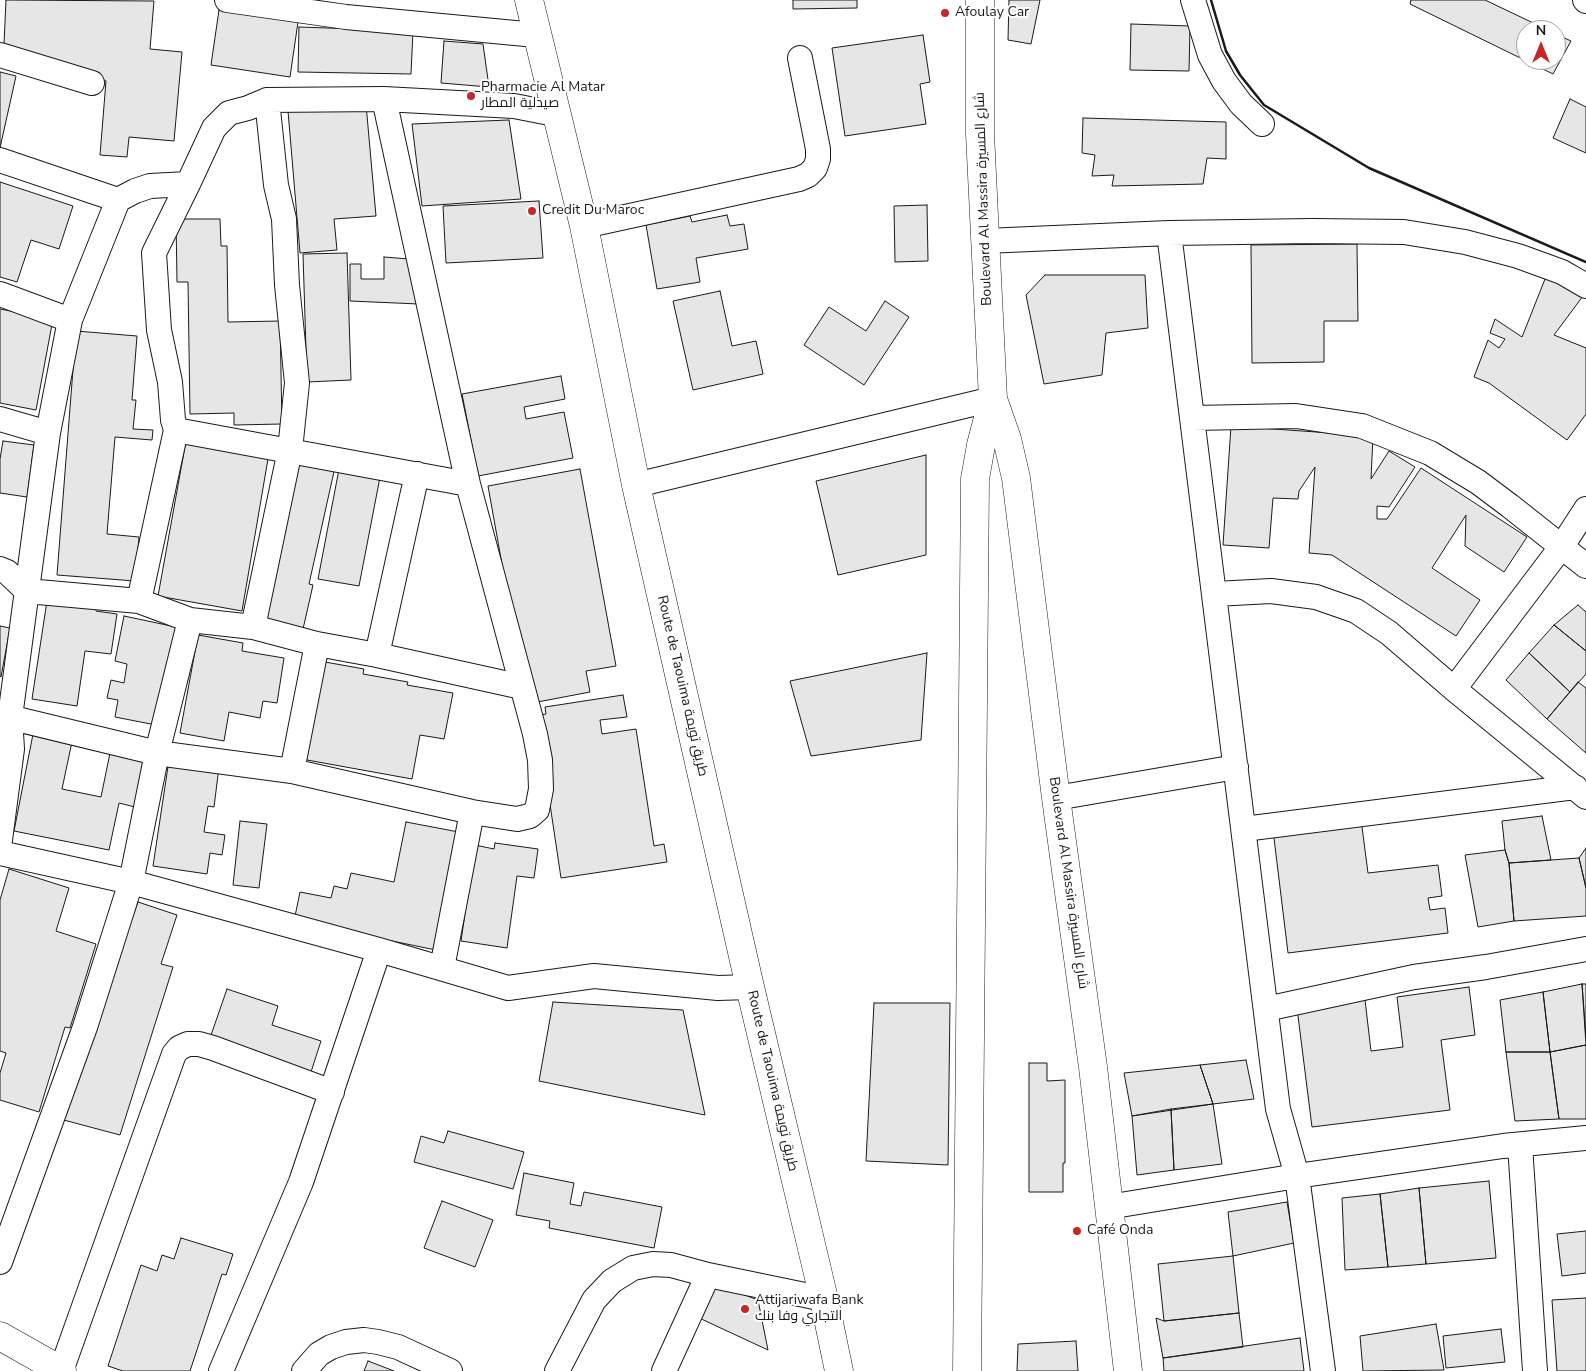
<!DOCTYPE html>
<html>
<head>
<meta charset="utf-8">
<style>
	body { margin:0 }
	#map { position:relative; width:1586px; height:1371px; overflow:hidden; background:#fff; font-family:"Nunito Sans",sans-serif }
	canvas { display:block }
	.north { position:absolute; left:1516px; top:20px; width:50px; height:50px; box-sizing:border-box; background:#fff; border:1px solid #a3a3a3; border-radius:50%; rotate:0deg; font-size:14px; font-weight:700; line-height:20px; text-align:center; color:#1a1a1a }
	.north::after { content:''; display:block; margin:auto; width:18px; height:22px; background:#c62828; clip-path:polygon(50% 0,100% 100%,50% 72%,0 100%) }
</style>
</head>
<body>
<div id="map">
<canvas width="1586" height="1371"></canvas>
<div class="north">N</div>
</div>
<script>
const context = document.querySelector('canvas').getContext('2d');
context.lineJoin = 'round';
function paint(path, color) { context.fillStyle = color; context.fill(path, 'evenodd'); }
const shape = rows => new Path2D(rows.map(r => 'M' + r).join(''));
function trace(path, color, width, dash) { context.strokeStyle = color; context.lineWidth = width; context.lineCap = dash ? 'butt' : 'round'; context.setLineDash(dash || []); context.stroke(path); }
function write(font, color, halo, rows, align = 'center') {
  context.font = font + ' "Nunito Sans",Cairo,sans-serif'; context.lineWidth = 4; context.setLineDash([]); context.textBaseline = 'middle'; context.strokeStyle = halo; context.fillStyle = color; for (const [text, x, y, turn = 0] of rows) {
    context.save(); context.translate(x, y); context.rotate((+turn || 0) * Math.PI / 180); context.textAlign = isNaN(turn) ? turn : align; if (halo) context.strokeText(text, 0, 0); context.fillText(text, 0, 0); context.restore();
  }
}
const building = shape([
	[6,0,154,1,150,49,182,52,174,141,129,137,127,157,100,155,106,81,87,70,4,44,6,0],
	[793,0,857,0,857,8,793,9,793,0],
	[1009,0,1040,0,1031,44,1008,40,1009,0],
	[1411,0,1485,0,1548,30,1526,30,1526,60,1556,60,1556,34,1571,41,1553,74,1410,4,1411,0],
	[219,10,298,22,290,77,211,65,219,10],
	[1131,24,1190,26,1189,71,1130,70,1131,24],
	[299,27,413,31,411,74,298,72,299,27],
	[923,35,930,82,920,84,926,124,845,136,832,48,923,35],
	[444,41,483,44,489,87,441,83,444,41],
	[0,72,16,76,0,148,0,72],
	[1570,99,1586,107,1586,153,1553,138,1570,99],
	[366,104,376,216,334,219,337,250,300,253,288,111,366,104],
	[1083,118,1226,122,1226,159,1207,158,1203,184,1112,186,1114,175,1092,176,1095,155,1082,153,1083,118],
	[509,120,521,199,422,206,412,124,509,120],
	[0,182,73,206,59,249,31,240,17,282,0,277,0,182],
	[539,201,543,258,446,263,443,206,539,201],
	[927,205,928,261,895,262,894,206,927,205],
	[727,215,730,226,744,224,748,249,696,258,700,282,657,289,646,225,690,216,692,222,727,215],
	[176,219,220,219,221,246,227,246,228,322,280,321,282,424,234,425,234,413,190,414,188,282,177,282,176,219],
	[1357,244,1358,321,1324,321,1324,362,1252,363,1251,245,1357,244],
	[347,253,351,380,307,382,303,254,347,253],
	[384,257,409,259,419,304,350,301,350,264,361,264,361,279,384,279,384,257],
	[1547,274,1583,296,1554,335,1586,348,1586,414,1567,440,1489,383,1474,377,1488,340,1499,348,1505,339,1490,333,1495,319,1522,337,1547,274],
	[1045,275,1145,275,1148,328,1106,333,1102,375,1044,384,1026,295,1045,275],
	[720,291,732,346,756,341,763,374,693,390,673,301,720,291],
	[885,301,909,317,864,385,804,345,829,307,866,331,885,301],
	[0,309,53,319,36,410,0,403,0,309],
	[76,331,137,336,132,400,136,400,133,429,153,430,152,440,115,437,107,534,139,537,135,581,57,575,76,331],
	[561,376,565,399,524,407,526,419,564,412,573,458,478,476,462,394,561,376],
	[1231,426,1373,436,1371,479,1389,451,1415,467,1389,507,1377,506,1377,519,1387,519,1421,468,1527,537,1504,572,1465,546,1466,515,1432,568,1480,600,1456,636,1332,555,1309,553,1315,467,1299,491,1298,499,1273,498,1269,548,1223,545,1231,426],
	[3,441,34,445,27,497,0,493,0,459,3,441],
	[186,441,269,453,242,611,158,596,186,441],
	[926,455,926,555,838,575,816,481,926,455],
	[299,459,335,467,309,584,313,585,303,629,262,620,299,459],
	[340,464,381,472,359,586,318,579,340,464],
	[580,469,616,666,586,671,590,692,527,704,488,486,580,469],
	[47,601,96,609,96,611,117,614,111,654,85,651,77,706,32,699,47,601],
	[1578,605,1586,612,1586,651,1554,625,1578,605],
	[124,616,176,627,156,725,115,717,118,700,107,698,111,680,124,683,127,664,115,661,124,616],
	[1554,625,1586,651,1586,674,1570,692,1529,653,1554,625],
	[0,626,10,628,1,677,0,676,0,626],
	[198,635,243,643,242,651,284,658,277,703,263,701,260,718,229,712,224,741,180,733,198,635],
	[927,653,921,740,811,756,790,681,927,653],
	[1529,653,1570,692,1547,719,1506,680,1529,653],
	[314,660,364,669,363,674,408,682,407,685,453,693,444,739,420,735,412,779,296,758,314,660],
	[1578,682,1586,688,1586,753,1547,719,1578,682],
	[623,695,627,717,600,720,602,734,636,729,654,846,664,844,667,862,561,878,541,744,534,716,546,714,545,707,623,695],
	[34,729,73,737,62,789,101,797,111,748,146,755,135,807,119,803,109,850,14,831,34,729],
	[169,760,219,767,214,807,208,806,204,832,225,835,222,855,210,853,207,874,153,866,169,760],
	[1542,816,1551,860,1509,863,1505,850,1502,821,1542,816],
	[1361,819,1368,873,1438,865,1442,896,1428,898,1430,910,1445,908,1448,933,1288,953,1273,830,1361,819],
	[240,821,267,824,259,888,233,885,240,821],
	[406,822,464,833,436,950,294,921,300,892,331,898,334,886,347,889,351,873,394,882,406,822],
	[495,843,538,849,534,878,517,876,507,948,461,941,475,845,494,849,495,843],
	[1586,848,1586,888,1579,858,1586,848],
	[1505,850,1509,863,1514,921,1478,927,1465,855,1505,850],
	[1579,858,1586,888,1586,916,1514,921,1509,863,1579,858],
	[9,869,69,888,56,931,96,944,70,1028,65,1027,39,1112,0,1100,0,1073,6,1053,0,1051,0,900,9,869],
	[138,902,177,915,161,964,173,967,120,1135,60,1119,138,902],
	[1582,984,1586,984,1586,1037,1582,984],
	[1582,984,1586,1045,1550,1052,1543,992,1582,984],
	[1469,987,1475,1035,1441,1040,1450,1110,1312,1127,1297,1008,1365,1000,1371,1051,1403,1047,1397,997,1469,987],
	[227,989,278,1006,272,1025,321,1041,311,1072,210,1038,227,989],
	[1543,992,1550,1052,1506,1052,1500,1000,1543,992],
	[553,1002,683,1010,705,1115,539,1081,553,1002],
	[874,1003,950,1003,948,1165,866,1161,874,1003],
	[1586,1045,1586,1119,1559,1119,1550,1052,1586,1045],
	[1506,1052,1550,1052,1559,1119,1515,1121,1506,1052],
	[1246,1060,1254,1099,1213,1104,1200,1065,1246,1060],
	[1029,1063,1047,1063,1047,1081,1065,1080,1065,1163,1063,1163,1063,1192,1029,1192,1029,1063],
	[1200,1065,1213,1104,1132,1116,1124,1073,1200,1065],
	[1213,1104,1222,1164,1174,1170,1171,1109,1213,1104],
	[1171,1109,1174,1170,1137,1175,1132,1116,1171,1109],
	[448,1131,524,1152,513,1189,414,1162,421,1136,444,1143,448,1131],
	[524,1173,574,1183,570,1204,581,1206,584,1192,662,1207,654,1248,549,1228,550,1221,516,1215,524,1173],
	[1489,1181,1496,1258,1426,1264,1419,1188,1489,1181],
	[1419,1188,1426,1264,1388,1267,1380,1194,1419,1188],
	[1380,1194,1388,1267,1345,1270,1342,1198,1380,1194],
	[442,1201,493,1220,475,1267,424,1248,442,1201],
	[1287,1202,1294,1243,1233,1256,1228,1212,1287,1202],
	[1586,1231,1586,1273,1562,1276,1557,1234,1586,1231],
	[181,1238,233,1254,226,1275,222,1274,190,1371,123,1371,108,1366,141,1265,157,1271,162,1255,174,1259,181,1238],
	[1233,1256,1239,1313,1164,1321,1158,1264,1233,1256],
	[713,1283,758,1300,768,1350,697,1317,713,1283],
	[1586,1298,1586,1371,1557,1371,1552,1300,1586,1298],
	[1239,1313,1243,1347,1163,1358,1156,1318,1164,1321,1239,1313],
	[1436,1324,1444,1370,1363,1371,1360,1336,1436,1324],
	[1501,1329,1505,1362,1446,1368,1443,1336,1501,1329],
	[1300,1338,1304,1371,1164,1371,1163,1358,1300,1338],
	[1076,1341,1078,1371,1017,1371,1018,1344,1076,1341],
	[368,1361,394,1371,364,1371,368,1361]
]);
paint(building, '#e6e6e6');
trace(building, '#1a1a1a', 1);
const street = shape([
	[227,0,346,17,536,35],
	[1193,0,1210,55,1224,81,1241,104,1262,124],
	[1585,0,1586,1],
	[0,55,92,83],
	[0,160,118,200],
	[584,226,799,179,808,175,815,168,818,159,818,149,800,58],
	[1169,233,1278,1109,1297,1176,1323,1371],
	[985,241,1169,233,1313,231,1404,232,1465,242,1518,256,1562,272,1586,286],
	[0,294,70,320],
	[1193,418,1296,416,1362,426,1430,453,1478,482,1510,506,1586,566],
	[0,419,48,433],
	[176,430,468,484],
	[636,485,993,399],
	[0,569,7,572,27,591,139,601,190,620,253,627,317,644,377,655,522,687],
	[1215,594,1271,591,1316,597,1356,611,1389,633,1454,689,1586,797],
	[139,601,176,430,173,420,170,382,159,330,154,253,188,184],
	[253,627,290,450,297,383,287,285,284,219,276,185,267,100],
	[377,655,417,474],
	[1454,689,1562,546,1586,509],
	[0,715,157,753,292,771,472,812,517,819,530,816,537,810,541,789,540,760,535,734,468,484,384,99],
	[292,771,317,644],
	[1056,798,1236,767],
	[1244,829,1575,787],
	[0,840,12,749,10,717,48,433,70,320,118,200,135,191,150,186,188,184,214,128,229,113,248,108,267,100,384,99,514,106,555,114],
	[0,853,131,882,379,950,508,988,594,976,718,988,750,987],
	[442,968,472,812],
	[1266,1009,1414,977,1486,967,1586,949],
	[1520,1145,1535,1371],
	[1108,1207,1297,1176,1503,1146,1586,1138],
	[0,1262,85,1027,131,882,157,753,190,620],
	[61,1371,174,1054,179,1048,188,1044,199,1044,213,1048,332,1092],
	[221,1371,301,1182,379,950],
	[304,1371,319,1354,331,1347,346,1342,364,1340,378,1342,398,1347,450,1371],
	[557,1371,594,1300,612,1281,633,1268,653,1264,671,1265,708,1275,824,1299],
	[664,1371,708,1275]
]);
const secondary = shape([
	[993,399,1007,439,1016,478,1056,798,1093,1067,1128,1371],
	[0,1336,62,1371],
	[967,1371,975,479,981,445,993,399,980,134,980,0]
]);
const primary = shape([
	[529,0,584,226,636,485,750,987,824,1299,839,1371]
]);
trace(street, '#1a1a1a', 26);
trace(secondary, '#1a1a1a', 29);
trace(primary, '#1a1a1a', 29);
trace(street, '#fff', 24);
trace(secondary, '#fff', 28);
trace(primary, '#fff', 28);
trace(shape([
	[1211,0,1226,51,1240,75,1264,105,1369,168,1586,262]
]), '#1a1a1a', 2.5);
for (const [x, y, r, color] of [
	[945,13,5,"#c62828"],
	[471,96,5,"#c62828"],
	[532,211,5,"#c62828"],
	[1077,1231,5,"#c62828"],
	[745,1309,5,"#c62828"]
]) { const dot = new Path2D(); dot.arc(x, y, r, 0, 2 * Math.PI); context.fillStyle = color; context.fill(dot); trace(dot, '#fff', 2); }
write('14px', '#1a1a1a', '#fff', [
	["Afoulay Car",955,13],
	["Pharmacie Al Matar",481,88],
	["صيدلية المطار",481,104],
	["Credit Du Maroc",542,211],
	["Café Onda",1087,1231],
	["Attijariwafa Bank",755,1301],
	["التجاري وفا بنك",755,1317]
], 'left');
write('14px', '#1a1a1a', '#fff', [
	["Boulevard Al Massira شارع المسيرة",984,199,-92],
	["Route de Taouima طريق تويمة",682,686,77],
	["Boulevard Al Massira شارع المسيرة",1068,883,82],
	["Route de Taouima طريق تويمة",772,1081,77]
]);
</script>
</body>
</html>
